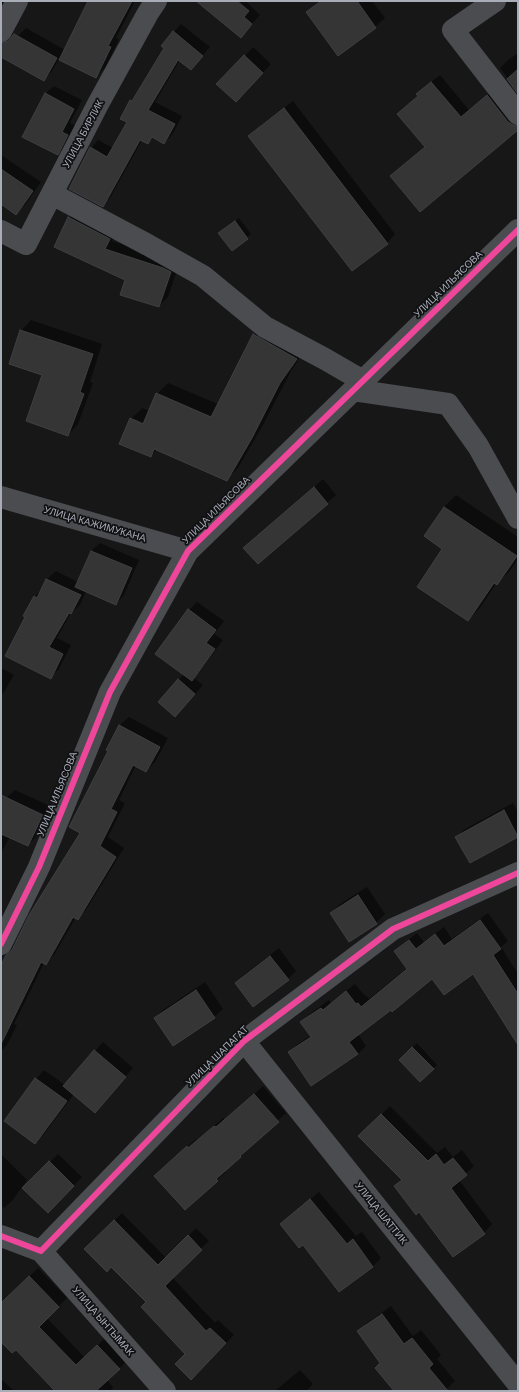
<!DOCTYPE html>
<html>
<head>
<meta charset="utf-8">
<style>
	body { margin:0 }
	#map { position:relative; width:519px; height:1392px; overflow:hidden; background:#171717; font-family:Barlow,sans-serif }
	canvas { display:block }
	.frame { position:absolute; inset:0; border:2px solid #a8adb8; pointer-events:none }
</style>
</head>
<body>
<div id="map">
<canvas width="519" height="1392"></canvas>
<div class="frame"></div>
</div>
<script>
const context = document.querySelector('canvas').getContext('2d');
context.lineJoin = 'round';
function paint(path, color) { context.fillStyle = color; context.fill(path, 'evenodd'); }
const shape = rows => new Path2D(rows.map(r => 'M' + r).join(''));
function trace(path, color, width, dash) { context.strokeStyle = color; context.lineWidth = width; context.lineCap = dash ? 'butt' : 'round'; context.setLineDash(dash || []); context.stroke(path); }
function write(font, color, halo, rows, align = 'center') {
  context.font = font + ' Barlow,sans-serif'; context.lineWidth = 3.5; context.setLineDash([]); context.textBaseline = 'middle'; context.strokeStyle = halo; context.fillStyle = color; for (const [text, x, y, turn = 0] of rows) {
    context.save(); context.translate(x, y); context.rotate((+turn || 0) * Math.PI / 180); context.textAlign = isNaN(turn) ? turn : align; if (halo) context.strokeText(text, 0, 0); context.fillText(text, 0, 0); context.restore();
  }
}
paint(shape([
	[1,1,6,1,1,10],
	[88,1,135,1,116,38,119,39,105,68,96,76,59,59,52,71,43,80,18,36,26,28,65,50],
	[199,1,246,1,260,15,241,36],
	[319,1,372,1,385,18,375,27,338,54,307,12],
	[181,24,210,47,191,69,180,60,155,102,182,116,172,135,164,143,154,137,148,143,142,140,110,198,102,205,91,148,98,140,113,148,128,122,131,101,138,94,174,32],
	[253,47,271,64,244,92,245,56],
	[518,53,518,92,500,68,508,60],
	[440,75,469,110,496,88,518,115,518,129,391,176,426,146,398,114,419,95,426,86],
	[54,86,82,100,70,123,76,126,66,146,57,154,45,94],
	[293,101,395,234,387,243,352,269,253,134,261,125],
	[1,155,41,182,25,205,16,213,1,203],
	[78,209,117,230,112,241,172,260,179,264,168,297,159,306,126,279,56,246,69,218],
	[239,218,251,234,232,249,224,229],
	[31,320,102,344,90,382,93,383,78,424,68,435,44,375,21,331],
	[265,323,307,347,291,371,263,425,238,468,227,479,157,449,151,456,131,419,142,408,150,411,157,394,168,383,218,404,254,334],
	[135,419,148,425,135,422],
	[323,479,336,495,258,563,245,548],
	[456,495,518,537,518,559,509,572,496,584,480,608,468,620,444,549,425,536,444,507],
	[100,543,139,560,124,595,116,604,86,591,80,605,71,613,57,638,71,645,59,669,51,677,26,617,35,597,42,589,47,579,56,571,78,582,91,551],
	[197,602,224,621,214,634,223,640,200,671,194,678,203,685,175,716,178,680,184,674,189,610],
	[1,668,14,675,1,697],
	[129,717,168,738,155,762,146,771,136,765,119,800,125,803,108,837,124,848,86,910,78,918,76,917,54,955,46,964,44,963,14,1024,17,1025,7,1045,1,1051,1,968,14,948,81,833,109,751,107,750,120,725],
	[15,790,50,806,36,837,28,845,10,837,1,853,1,809,6,798],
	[513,803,518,812,518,836,471,862,457,837,465,829],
	[367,887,385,914,376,923,349,940,331,913,340,904],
	[488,913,508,941,501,947,518,974,518,1032,473,972,432,977,358,1034,366,1046,358,1054,290,1052,298,1044,311,1035,302,1022,310,1014,329,1000,331,1003,355,984,365,996,366,995,369,999,407,968,395,951,417,933,424,942,444,927,452,939],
	[279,948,296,971,288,979,236,983,244,975],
	[205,982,223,1009,214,1017,155,1018,163,1010],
	[103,1042,133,1068,95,1112,74,1094,44,1134,35,1143,5,1121,36,1079,44,1070,65,1085],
	[417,1043,437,1065,420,1081,400,1060],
	[263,1086,286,1113,248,1147,249,1148,240,1157,224,1170,226,1172,217,1180,164,1167,196,1139,197,1140,223,1118,225,1120],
	[390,1106,437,1153,445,1147,453,1157,462,1150,474,1166,459,1180,492,1224,484,1233,402,1180,360,1136],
	[1,1154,27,1180,12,1201,4,1208,1,1205],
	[58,1154,82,1177,48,1212,24,1188],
	[319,1192,356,1236,362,1232,381,1258,373,1266,339,1291,303,1243,281,1224],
	[122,1213,166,1258,196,1228,209,1241,172,1277,215,1323,218,1320,234,1335,199,1371,148,1302,111,1266,86,1249],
	[38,1268,67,1298,47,1318,85,1358,106,1337,128,1360,107,1380,113,1387,111,1390,112,1391,54,1391,55,1389,16,1348,1,1341,1,1304],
	[391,1306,413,1336,421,1330,441,1355,437,1359,455,1381,444,1391,395,1391,381,1362,359,1331,367,1323],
	[300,1370,313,1384,306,1391,275,1391],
	[1,1379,13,1390,12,1391,1,1391]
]), '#0007');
const building = shape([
	[88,1,132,1,108,46,111,47,96,78,59,60,88,1],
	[196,1,237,1,249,11,244,17,252,24,241,38,196,1],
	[321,1,357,1,376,28,338,56,306,12,321,1],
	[173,31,203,56,191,70,178,60,148,110,175,124,164,144,152,137,148,144,140,140,103,207,69,189,90,147,107,157,127,122,120,119,130,100,132,101,164,48,161,46,173,31],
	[14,34,57,58,44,81,1,57,1,43,8,41,14,34],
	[244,55,263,73,236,102,216,84,244,55],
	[518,69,518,94,507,79,518,69],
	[431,82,461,117,487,95,508,122,513,125,518,126,518,130,420,212,390,176,425,147,397,114,418,96,416,94,431,82],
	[45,93,74,109,62,132,68,135,58,155,22,137,45,93],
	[284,108,388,244,352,271,248,136,284,108],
	[1,169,33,191,16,215,1,204,1,169],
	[68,217,110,239,105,249,163,268,171,272,159,307,120,295,125,280,54,247,68,217],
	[235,221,248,239,232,251,218,233,235,221],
	[20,330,93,354,80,392,84,394,68,436,26,421,42,375,9,364,20,330],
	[253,334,297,359,280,383,252,438,227,481,154,449,151,457,119,444,130,418,143,424,156,393,211,417,253,334],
	[314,487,328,504,258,564,243,548,314,487],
	[444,507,517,556,497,585,494,583,468,621,417,587,442,549,424,536,444,507],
	[91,551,132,568,116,605,75,587,91,551],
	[46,579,81,595,71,614,69,613,49,647,63,654,51,679,5,656,25,617,23,616,34,596,37,598,46,579],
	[188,609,216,630,206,643,215,649,192,681,155,654,188,609],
	[178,679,195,694,175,717,158,702,178,679],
	[119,725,160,747,146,772,133,765,111,809,117,812,100,846,116,857,78,920,73,917,46,965,41,962,1,1044,1,965,6,955,12,950,29,915,80,833,69,827,108,751,106,750,119,725],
	[1,795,43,815,28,846,1,834,1,795],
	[504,810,518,837,470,863,455,837,504,810],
	[358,895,377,924,349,942,330,913,358,895],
	[480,920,501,949,493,955,518,994,518,1045,473,974,444,995,432,979,392,1012,391,1010,349,1042,358,1054,311,1086,288,1052,311,1037,300,1022,321,1008,323,1010,346,991,356,1004,358,1003,361,1007,407,969,394,951,409,940,416,949,435,934,444,946,480,920],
	[270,956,289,980,253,1007,235,983,270,956],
	[196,990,215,1018,173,1046,154,1018,196,990],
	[412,1047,434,1069,420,1082,399,1060,412,1047],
	[94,1050,126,1077,95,1113,63,1086,94,1050],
	[35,1078,67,1101,35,1144,4,1121,35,1078],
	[254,1094,279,1122,240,1156,241,1157,216,1179,218,1181,185,1210,154,1176,187,1146,188,1148,214,1126,216,1127,254,1094],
	[381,1114,428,1161,436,1154,444,1165,453,1158,467,1175,451,1188,485,1234,453,1257,419,1212,416,1215,394,1186,402,1180,358,1136,381,1114],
	[49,1161,74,1186,48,1213,22,1188,49,1161],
	[310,1199,347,1244,353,1239,373,1267,339,1292,303,1245,299,1248,280,1224,310,1199],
	[114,1220,158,1265,188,1235,202,1250,165,1286,206,1331,210,1328,226,1343,191,1380,175,1364,185,1354,141,1307,146,1302,111,1267,107,1272,84,1249,114,1220],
	[29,1276,59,1307,39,1327,76,1365,97,1345,120,1369,96,1391,55,1391,16,1350,12,1353,1,1342,1,1303,29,1276],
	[382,1314,404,1344,412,1338,433,1364,429,1368,448,1391,394,1391,375,1368,380,1363,357,1331,382,1314]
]);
paint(building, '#353536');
trace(building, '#3f4043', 1);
trace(shape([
	[495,1,453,30,518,114],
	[1,31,17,1],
	[52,194,148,245,203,276,265,327,325,359,363,381],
	[1,231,26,244,98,104,148,13,156,1],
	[353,390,448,404,478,446,518,518],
	[1,497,188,551],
	[1,944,39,867,110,692,188,551,518,230],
	[244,1041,518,1384],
	[1,1236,41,1251,244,1041,393,929,518,873],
	[41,1251,165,1391]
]), '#4b4c50', 22);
trace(shape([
	[1,944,39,867,110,692,188,551,518,230],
	[1,1236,41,1251,244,1041,393,929,518,873]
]), '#ed469a', 6);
write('10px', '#a8adb8', '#111113', [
	["УЛИЦА БИРЛИК",83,134,-62],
	["УЛИЦА ИЛЬЯСОВА",448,284,-44],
	["УЛИЦА ИЛЬЯСОВА",216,510,-45],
	["УЛИЦА КАЖИМУКАНА",95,524,16],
	["УЛИЦА ИЛЬЯСОВА",57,794,-68],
	["УЛИЦА ШАПАГАТ",217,1056,-44],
	["УЛИЦА ШАТТИК",381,1213,51],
	["УЛИЦА ЫНТЫМАК",103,1321,49]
]);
</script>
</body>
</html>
